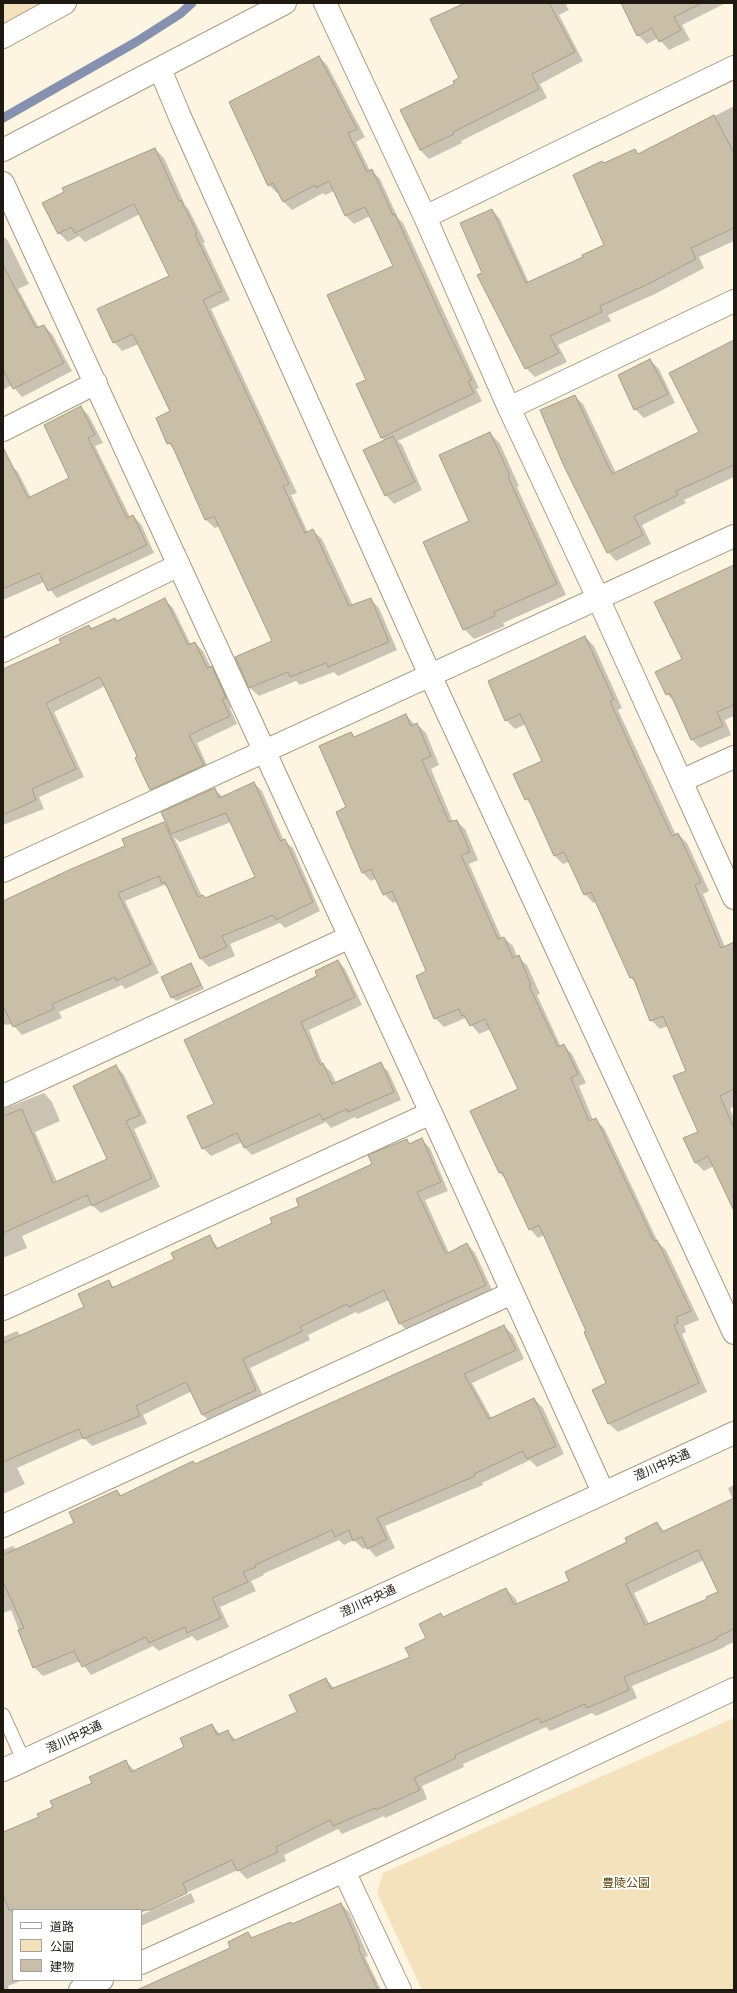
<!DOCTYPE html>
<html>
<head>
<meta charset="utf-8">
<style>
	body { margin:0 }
	#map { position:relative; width:737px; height:1993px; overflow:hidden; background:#fdf4e1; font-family:Barlow,"Noto Sans JP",sans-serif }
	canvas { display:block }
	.frame { position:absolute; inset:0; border:4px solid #1e1a11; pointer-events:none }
	.legend { position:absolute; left:12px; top:1909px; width:130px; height:72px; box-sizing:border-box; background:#fff; border:1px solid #a5a3a0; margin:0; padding:5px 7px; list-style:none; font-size:12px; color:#1e1a11 }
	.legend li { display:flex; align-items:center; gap:8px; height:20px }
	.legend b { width:20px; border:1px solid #a5a3a0 }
</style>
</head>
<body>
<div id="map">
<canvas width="737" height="1993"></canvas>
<div class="frame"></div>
<ul class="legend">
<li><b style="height:5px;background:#fff"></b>道路</li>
<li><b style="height:11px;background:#f4e2bc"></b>公園</li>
<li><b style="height:11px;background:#c9bea7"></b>建物</li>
</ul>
</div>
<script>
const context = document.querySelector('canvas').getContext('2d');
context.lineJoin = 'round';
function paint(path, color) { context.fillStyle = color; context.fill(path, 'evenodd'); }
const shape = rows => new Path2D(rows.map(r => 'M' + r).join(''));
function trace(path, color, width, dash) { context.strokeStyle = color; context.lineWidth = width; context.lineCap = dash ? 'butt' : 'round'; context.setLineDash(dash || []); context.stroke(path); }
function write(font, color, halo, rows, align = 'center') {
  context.font = font + ' Barlow,"Noto Sans JP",sans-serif'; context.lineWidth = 3.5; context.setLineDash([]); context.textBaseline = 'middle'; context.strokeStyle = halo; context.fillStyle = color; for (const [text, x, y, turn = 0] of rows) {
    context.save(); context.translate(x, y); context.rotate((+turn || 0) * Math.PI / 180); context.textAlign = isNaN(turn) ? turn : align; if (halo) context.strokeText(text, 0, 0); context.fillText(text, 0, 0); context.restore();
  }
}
paint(shape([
	[3,3,40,3,3,24],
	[734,1718,734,1990,422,1990,377,1893,383,1873]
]), '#f4e2bc');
paint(shape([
	[477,3,570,3,566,5,569,10,559,15,583,61,540,84,547,98,461,141,462,143,429,159,420,150,401,111,456,84,460,79],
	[622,3,726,3,682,25,690,40,669,50,658,38,647,44,638,35],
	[319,57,327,65,365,137,356,142,370,171,372,171,380,179,398,218,403,223,479,388,476,389,482,401,398,441,402,445,422,490,394,504,386,495,385,441,381,437,367,380,394,267,370,216,354,224,346,216,334,191,325,195,323,193,292,210,284,202,279,192,277,193,269,185],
	[734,106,734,241,699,257,704,268,655,294,608,315,611,321,558,345,567,362,535,377,526,368,483,274,492,210,500,219,529,283,584,258,605,246,604,164,635,150,640,155],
	[155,149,164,158,185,205,189,210,205,242,203,243,230,300,211,309,297,493,291,495,308,533,313,531,322,539,353,606,370,599,379,608,397,650,338,676,334,672,300,685,296,681,259,696,250,688,236,657,273,642,220,526,215,528,206,520,176,451,168,443,171,412,139,344,122,351,114,342,170,276,140,214,85,242,79,236,68,242,59,233],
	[3,236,8,241,29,284,18,289,39,328,44,326,52,334,72,371,22,397,12,385,3,390],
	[734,342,734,477,684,500,686,503,642,525,651,544,616,561,608,552,574,396,583,404,616,473,700,432],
	[650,360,659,369,675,403,644,418,635,409],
	[81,408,89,416,103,443,95,446,130,517,133,516,141,524,154,553,57,598,44,582,3,600,3,467,10,464,18,472,31,498,70,479],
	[490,433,500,444,519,486,517,487,566,595,503,623,505,626,474,639,464,629],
	[731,566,734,568,734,716,725,720,731,735,700,748,692,740,675,702,667,694,683,660,656,603],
	[164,599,173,608,191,645,195,643,203,651,211,668,220,676,234,706,230,708,237,724,197,743,211,774,159,798,151,789,138,757,105,686,54,712,84,777,39,797,44,809,3,825,3,678,63,644,89,626,92,629,115,619,118,622],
	[585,637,594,646,622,708,618,710,676,835,678,834,687,843,709,891,703,894,725,947,734,947,734,1107,730,1108,734,1118,734,1199,714,1166,704,1171,695,1162,700,1132,688,1071,668,1026,660,1029,651,1020,637,984,631,978,596,902,593,903,585,894,569,862,563,864,555,856,533,806,526,799,543,761,526,724,515,729,506,720],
	[406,715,415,725,417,724,426,733,439,765,431,769,453,822,456,821,465,829,478,860,469,864,502,939,504,938,513,946,517,957,527,965,540,994,537,995,561,1047,564,1046,572,1054,586,1083,579,1086,593,1120,595,1119,604,1128,658,1242,666,1250,699,1320,684,1326,686,1332,682,1334,707,1392,618,1432,609,1424,593,1391,607,1384,588,1331,544,1235,538,1238,530,1229,506,1179,500,1173,519,1089,491,1029,479,1034,466,1018,444,1027,435,1018,427,972,397,901,393,903,384,894,377,878,371,881,362,872,347,808,351,733,355,737],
	[254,783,262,791,284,841,293,848,320,911,285,928,280,923,230,944,235,956,209,967,201,959,170,890,164,885,125,901,159,973,125,989,122,985,59,1012,62,1018,22,1035,12,1024,3,1025,3,902,126,847,164,824,169,829,214,789,223,797],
	[231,822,256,877,206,899,202,896,174,837,180,842],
	[338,961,345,969,362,1005,309,1030,323,1065,331,1072,336,1083,380,1064,388,1071,401,1100,357,1119,355,1117,331,1128,326,1122,252,1155,245,1148,242,1142,211,1156,203,1148,215,1105,318,976],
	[190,965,194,969,204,989,176,1001,172,997],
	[116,1066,124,1075,147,1123,134,1129,160,1187,101,1213,92,1205,22,1236,27,1248,3,1258,3,1109,44,1093,52,1102,60,1121,35,1132,57,1182,109,1160],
	[406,1140,410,1144,422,1140,430,1148,448,1191,425,1200,449,1253,467,1244,475,1253,494,1294,408,1331,399,1323,389,1300,358,1314,356,1312,308,1335,310,1340,250,1368,264,1398,211,1423,203,1415,192,1391,143,1415,147,1424,92,1446,84,1438,17,1468,25,1484,3,1494,3,1337,17,1331,21,1336,85,1308,109,1282,115,1288,175,1260,209,1236,219,1249,273,1224,300,1207,297,1198,374,1165],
	[504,1326,513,1335,524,1359,472,1383,492,1419,534,1399,543,1408,564,1454,537,1467,530,1460,482,1483,483,1485,385,1526,395,1548,376,1557,367,1547,363,1549,354,1540,344,1545,339,1540,263,1574,264,1575,251,1581,256,1591,220,1607,229,1627,197,1641,192,1636,159,1651,153,1646,91,1675,80,1661,43,1676,34,1667,11,1610,3,1613,3,1550,13,1546,17,1550,75,1523,117,1491,122,1496,196,1465],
	[734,1485,734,1642,725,1646,725,1647,632,1686,637,1698,596,1716,592,1713,550,1731,546,1727,463,1764,464,1767,422,1786,427,1799,385,1818,384,1816,342,1834,338,1829,284,1855,286,1861,247,1879,238,1870,141,1913,141,1910,13,1910,13,1980,23,1980,8,1986,9,1989,3,1990,3,1834,40,1817,125,1761,135,1771,185,1748,212,1725,220,1734,228,1732,236,1740,298,1713,326,1679,334,1688,411,1658,427,1639,441,1615,444,1618,506,1589,515,1598,518,1604,570,1581,657,1523,665,1532,733,1500,728,1488],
	[704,1560,719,1593,709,1600,649,1624,634,1593],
	[191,1893,195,1902,141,1926,141,1915],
	[341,1904,349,1912,368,1956,365,1957,381,1990,139,1990,232,1948,248,1933,253,1938,293,1925]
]), '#0003');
trace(shape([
	[3,118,136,42,180,14,192,3]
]), '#8591ae', 9);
const building = shape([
	[465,3,549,3,575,52,532,74,539,89,453,132,454,134,420,150,400,110,454,84,453,81,459,78,430,19,465,3],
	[621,3,702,3,674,17,681,30,659,42,652,28,637,36,621,3],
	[319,56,357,129,348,133,367,172,372,169,393,215,395,214,453,342,472,380,468,381,474,393,381,438,356,384,366,380,327,295,393,266,365,207,345,216,329,181,316,188,315,185,283,202,273,183,268,186,229,102,319,56],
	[714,115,734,153,734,228,691,248,696,259,646,285,600,306,602,312,550,336,559,353,525,369,477,275,482,273,460,223,492,209,526,283,583,257,582,255,604,245,573,175,602,161,604,163,635,149,638,154,714,115],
	[155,148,179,201,181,200,197,233,195,234,222,291,203,300,289,484,283,486,305,533,313,529,349,606,371,598,389,642,328,667,326,663,290,677,288,672,249,688,235,657,272,641,214,516,205,520,171,443,167,444,156,418,170,411,133,334,113,343,97,309,169,276,134,204,75,233,71,227,58,234,42,203,64,192,62,188,155,148],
	[3,265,36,328,44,325,64,363,13,389,3,370,3,265],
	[734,340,734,465,676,491,678,495,634,516,643,535,607,553,563,464,540,410,575,395,612,474,699,432,669,373,734,340],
	[650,359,668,394,634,410,618,375,650,359],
	[81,406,95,435,88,438,127,518,133,515,147,545,48,591,39,573,3,589,3,447,28,498,69,478,44,425,81,406],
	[490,432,510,476,508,477,557,584,494,612,495,616,463,630,423,542,469,521,439,455,490,432],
	[393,436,415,482,385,496,363,450,393,436],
	[734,565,734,705,717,712,723,726,691,740,670,693,666,695,655,672,682,659,654,602,734,565],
	[165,598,188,645,195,642,207,668,212,666,226,698,222,699,230,716,189,735,204,765,150,790,135,758,137,756,100,677,46,703,76,769,32,789,36,800,3,815,3,669,61,643,59,639,89,625,91,629,115,618,117,621,165,598],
	[585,636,614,700,610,701,637,761,672,836,678,833,701,882,695,885,721,948,734,942,734,1089,720,1096,734,1128,734,1211,708,1156,695,1163,683,1138,698,1132,673,1076,686,1071,663,1016,650,1021,633,977,630,978,591,892,584,895,564,852,554,856,528,798,525,800,513,774,542,761,520,714,505,721,488,681,585,636],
	[406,714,411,726,417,723,431,756,422,760,449,822,457,820,470,852,461,855,498,939,504,937,513,958,519,955,531,985,529,986,558,1047,564,1044,578,1074,571,1078,589,1121,596,1118,654,1241,657,1240,691,1311,676,1317,678,1323,674,1325,699,1383,608,1424,592,1390,606,1383,584,1332,586,1331,539,1225,529,1230,502,1172,499,1173,470,1111,518,1089,485,1019,470,1026,464,1015,462,1016,459,1009,434,1019,416,976,426,971,392,891,383,895,371,869,362,873,336,812,346,807,319,746,351,732,354,737,406,714],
	[254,782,280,841,285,839,313,902,276,920,273,915,222,936,227,947,200,959,165,882,162,884,159,876,118,893,151,964,116,981,115,977,52,1004,54,1009,13,1027,3,1006,3,901,69,870,125,846,122,839,164,822,198,897,203,895,205,898,255,877,226,813,171,834,161,812,215,788,219,798,254,782],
	[338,960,355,997,301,1022,320,1065,323,1063,332,1084,381,1062,394,1092,348,1112,347,1109,323,1120,320,1114,244,1148,237,1133,202,1149,187,1116,214,1104,184,1040,317,976,315,971,338,960],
	[191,963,201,985,171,998,161,977,191,963],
	[116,1065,140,1115,126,1121,152,1178,92,1206,87,1195,3,1233,3,1116,22,1109,53,1183,107,1159,73,1086,116,1065],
	[422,1138,441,1182,417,1192,446,1254,467,1243,486,1285,399,1324,384,1290,349,1307,347,1304,300,1327,303,1331,243,1359,256,1390,202,1415,186,1382,136,1406,140,1416,83,1439,79,1429,3,1462,3,1343,84,1307,78,1294,109,1280,112,1288,174,1259,171,1253,210,1235,216,1249,272,1223,270,1218,299,1206,296,1199,372,1164,368,1155,407,1139,409,1144,422,1138],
	[504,1325,516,1350,464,1374,489,1419,534,1398,556,1446,527,1459,523,1451,474,1474,475,1476,377,1518,387,1539,367,1549,362,1537,353,1541,349,1530,335,1537,332,1530,255,1565,256,1567,243,1572,248,1582,212,1598,221,1618,187,1633,185,1627,149,1643,146,1637,82,1667,74,1651,33,1668,18,1630,24,1628,3,1582,3,1555,74,1523,69,1512,117,1490,120,1496,193,1461,195,1464,504,1325],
	[734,1498,734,1629,717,1637,717,1639,624,1677,629,1690,587,1708,585,1704,541,1723,539,1718,455,1755,456,1758,414,1778,420,1790,376,1810,375,1808,333,1826,330,1820,276,1847,278,1852,237,1871,232,1860,183,1883,187,1893,151,1910,9,1910,3,1895,3,1832,39,1817,37,1814,53,1807,50,1801,92,1783,89,1777,126,1760,131,1772,184,1747,180,1738,212,1724,217,1735,228,1730,233,1741,297,1712,289,1695,326,1678,331,1689,410,1657,405,1648,426,1638,419,1624,441,1613,443,1617,506,1588,514,1605,569,1581,565,1572,627,1542,625,1538,657,1522,662,1532,734,1498],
	[698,1550,718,1592,706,1597,707,1599,645,1625,626,1584,698,1550],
	[341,1903,360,1947,358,1948,378,1990,137,1990,230,1948,228,1942,248,1932,251,1938,291,1922,292,1924,341,1903]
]);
paint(building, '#c9bea7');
trace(building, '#a79d87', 1);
const service = shape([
	[3,1715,24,1761]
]);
const minor = shape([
	[325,3,425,217,509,408,598,598,734,898],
	[3,37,65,3],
	[3,150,285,3],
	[3,183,431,1113,603,1492],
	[425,217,734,67],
	[509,408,734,301],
	[3,430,96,383],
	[3,651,179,565],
	[681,781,734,757],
	[3,871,734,536],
	[3,1096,350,937],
	[3,1309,431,1113],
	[3,1526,512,1293],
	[344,1871,400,1990],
	[141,1963,344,1871,734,1689],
	[80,1990,102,1980]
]);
const tertiary = shape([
	[160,69,180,117,430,675,734,1333],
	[3,1770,734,1433]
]);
trace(service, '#a69b85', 15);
trace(minor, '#a69b85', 24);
trace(tertiary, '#a69b85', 24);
trace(service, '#fff', 13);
trace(minor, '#fff', 22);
trace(tertiary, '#fff', 22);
write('12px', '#1e1a11', '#fff', [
	["澄川中央通",662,1465,-24],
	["澄川中央通",368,1601,-25],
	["澄川中央通",74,1737,-25]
]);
write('12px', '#604a11', '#fff', [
	["豊陵公園",626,1883]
]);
</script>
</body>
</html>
